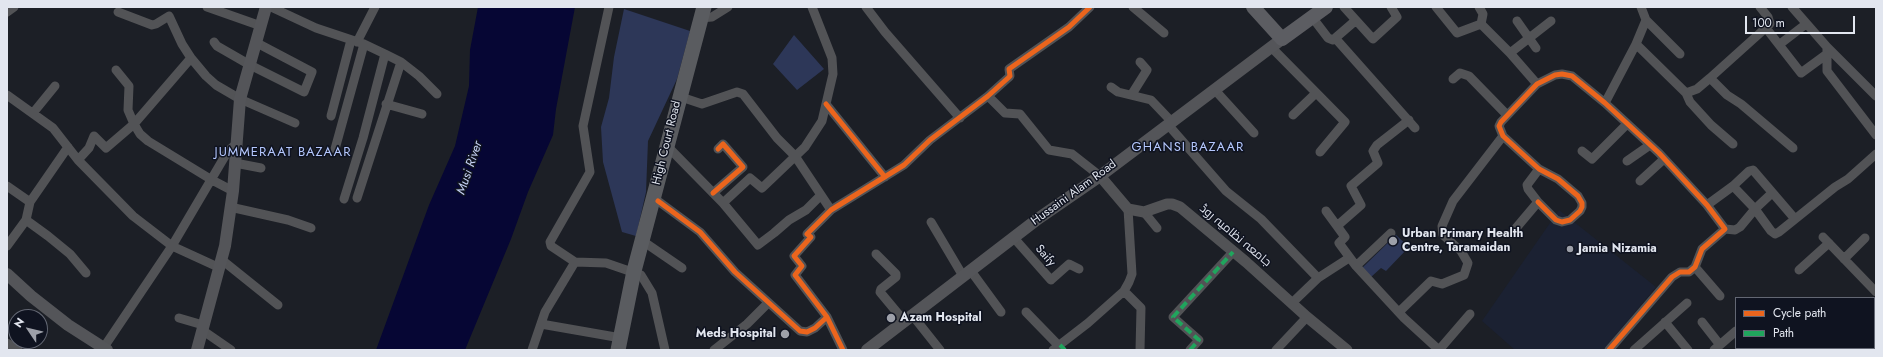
<!DOCTYPE html>
<html>
<head>
<meta charset="utf-8">
<style>
	body { margin:0 }
	#map { position:relative; width:1883px; height:357px; overflow:hidden; background:#1c1f26; font-family:Jost,sans-serif }
	canvas { display:block }
	.frame { position:absolute; inset:0; border:8px solid #e2e6ef; pointer-events:none }
	.legend { position:absolute; left:1735px; top:297px; width:140px; height:52px; box-sizing:border-box; background:#0f1320; border:1px solid #636773; margin:0; padding:5px 7px; list-style:none; font-size:12px; color:#e2e6ef }
	.legend li { display:flex; align-items:center; gap:8px; height:20px }
	.legend b { width:20px; border:1px solid #636773 }
	.north { position:absolute; left:8px; top:309px; width:40px; height:40px; box-sizing:border-box; background:#0f1320; border:1px solid #636773; border-radius:50%; rotate:305deg; font-size:11px; font-weight:700; line-height:16px; text-align:center; color:#e2e6ef }
	.north::after { content:''; display:block; margin:auto; width:14px; height:18px; background:#9da0a9; clip-path:polygon(50% 0,100% 100%,50% 72%,0 100%) }
	.scale { position:absolute; left:1745px; top:16px; width:110px; height:18px; box-sizing:border-box; border:2px solid #e2e6ef; border-top:0; padding-left:5px; font-size:12px; line-height:14px; white-space:nowrap; color:#e2e6ef; -webkit-text-stroke:3px #0f1320; paint-order:stroke }
</style>
</head>
<body>
<div id="map">
<canvas width="1883" height="357"></canvas>
<div class="frame"></div>
<ul class="legend">
<li><b style="height:5px;background:#eb651d"></b>Cycle path</li>
<li><b style="height:5px;background:#20a55d"></b>Path</li>
</ul>
<div class="north">N</div>
<div class="scale">100 m</div>
</div>
<script>
const context = document.querySelector('canvas').getContext('2d');
context.lineJoin = 'round';
function paint(path, color) { context.fillStyle = color; context.fill(path, 'evenodd'); }
const shape = rows => new Path2D(rows.map(r => 'M' + r).join(''));
function trace(path, color, width, dash) { context.strokeStyle = color; context.lineWidth = width; context.lineCap = dash ? 'butt' : 'round'; context.setLineDash(dash || []); context.stroke(path); }
function write(font, color, halo, rows, align = 'center') {
  context.font = font + ' Jost,Cairo,sans-serif'; context.lineWidth = 3; context.setLineDash([]); context.textBaseline = 'middle'; context.strokeStyle = halo; context.fillStyle = color; for (const [text, x, y, turn = 0] of rows) {
    context.save(); context.translate(x, y); context.rotate((+turn || 0) * Math.PI / 180); context.textAlign = isNaN(turn) ? turn : align; if (halo) context.strokeText(text, 0, 0); context.fillText(text, 0, 0); context.restore();
  }
}
paint(shape([
	[1559,210,1656,287,1603,350,1515,350,1482,321]
]), '#1b2132');
paint(shape([
	[624,9,690,31,677,79,648,141,646,192,636,236,622,232,603,162,601,127,609,98,614,57],
	[794,35,824,69,797,90,773,64],
	[1396,235,1408,246,1407,249,1386,271,1381,268,1371,277,1362,268]
]), '#2d3758');
paint(shape([
	[478,7,575,7,556,109,553,135,528,192,511,239,465,350,376,350,429,205,455,146,469,86,470,50]
]), '#060634');
trace(shape([
	[207,7,261,26],
	[271,7,316,28,364,44,385,54,363,138,344,199],
	[866,7,885,32,960,118],
	[1133,7,1164,33],
	[1344,7,1373,39,1397,17,1391,7],
	[1436,7,1457,33,1481,24,1483,14,1479,7],
	[1760,7,1768,17,1770,24,1710,78,1727,95,1741,104,1793,148],
	[1792,7,1827,47,1827,71,1876,135],
	[7,12,14,7],
	[118,12,152,25,156,24,169,16,182,44,191,58,206,76,216,85,240,99,295,123],
	[1312,17,1328,38,1333,40,1355,21],
	[700,18,712,17,728,7],
	[1646,20,1680,54],
	[1517,21,1536,48],
	[1481,24,1510,53,1537,84],
	[1766,28,1801,73,1827,54],
	[1336,39,1415,128],
	[214,42,217,46,250,65,304,92,312,72,257,43],
	[357,42,375,7],
	[1636,44,1686,93,1697,89,1710,78],
	[1780,44,1806,24],
	[1271,47,1345,122,1320,152],
	[1827,47,1876,96],
	[1510,53,1551,21],
	[401,62,419,76,437,94],
	[116,70,129,86,128,110,134,124,191,58],
	[1453,79,1460,73,1469,76,1507,115],
	[1111,87,1118,92,1151,100,1171,121],
	[1214,89,1254,133],
	[1686,93,1690,102,1711,125,1733,144],
	[1132,94,1147,70,1140,62],
	[7,95,53,128,78,160,133,216,172,246,220,268],
	[988,96,1005,113,1020,114,1049,150,1072,154,1100,176],
	[684,98,702,104,737,92,743,94,777,138,795,156,831,210],
	[1605,103,1636,44,1646,20,1641,7],
	[386,104,422,114],
	[826,104,885,177],
	[33,113,55,86],
	[1293,115,1316,93],
	[331,116,351,40],
	[1409,120,1377,145,1373,151,1378,163,1351,186,1361,205,1337,226,1345,237,1339,243,1356,266,1404,318,1439,350],
	[1163,128,1170,127,1226,191,1261,219,1318,278,1292,303],
	[335,149,364,44],
	[671,150,723,203,758,245,774,233,789,220,806,210,821,195],
	[1582,151,1592,159,1627,124],
	[78,160,89,148,94,136,106,148,134,124,140,134,148,141,212,180,233,191],
	[1627,161,1650,145],
	[235,163,261,168],
	[1640,181,1664,159],
	[7,186,30,202,68,147],
	[1733,186,1755,209,1771,231,1775,234,1779,232,1835,187,1848,179,1876,154],
	[713,193,743,167,723,144,718,149],
	[357,198,401,62,385,54],
	[658,201,700,232,735,272,800,331,807,332,815,328,827,317],
	[1538,202,1556,220,1562,222,1570,220,1580,211,1582,207,1582,203,1578,196,1558,179,1539,169,1503,136,1499,126,1501,122,1537,84,1555,75,1562,74,1572,76,1605,103,1659,153,1707,205,1725,229,1702,249,1695,267,1689,272,1680,272,1672,277,1609,350],
	[723,203,750,178,762,188,805,147,822,121,833,74,832,58,812,7],
	[1707,205,1733,186,1749,171,1753,170,1795,219],
	[230,207,288,220,311,228],
	[1326,211,1337,226],
	[1144,212,1157,228],
	[26,220,48,236,70,254,86,273],
	[931,222,963,276],
	[1725,229,1735,230,1740,227,1755,209,1772,193],
	[1511,234,1538,202,1528,189,1527,185,1539,169],
	[1823,237,1876,292],
	[1014,238,1051,280,1069,264,1079,269],
	[647,244,682,268],
	[7,246,26,220,30,202],
	[876,254,896,274,896,277,881,289,880,292,905,322],
	[1844,259,1865,238],
	[222,260,278,305],
	[575,262,551,246,550,242,590,172,583,126,609,7],
	[1356,266,1391,233],
	[1695,267,1720,296],
	[1799,270,1829,243],
	[971,271,1001,312],
	[1318,278,1349,258],
	[1124,291,1141,308,1140,350],
	[1026,312,1059,346],
	[1399,312,1431,281,1442,284,1464,275,1468,263,1461,251,1443,235,1442,226,1453,201,1503,136],
	[913,316,940,350],
	[179,318,203,325],
	[1665,322,1688,350],
	[1702,322,1720,345],
	[541,324,621,338],
	[202,330,231,350],
	[7,343,18,350],
	[1811,348,1812,350],
	[1864,348,1866,350],
	[102,350,172,246,228,151,237,143],
	[532,350,545,312,575,262,606,263,641,275,652,293,665,350],
	[714,350,747,324,768,303],
	[843,350,827,317,795,275,802,266,794,256,811,237,807,234,831,210,904,165,930,140,988,96,1008,78,1010,76,1009,69,1069,27,1090,7],
	[1053,350,1088,323,1124,291,1129,282,1132,274,1128,209],
	[1190,350,1199,340,1173,317,1233,252],
	[1276,350,1307,317],
	[1439,350,1470,314],
	[1634,350,1687,303],
	[1714,350,1736,331],
	[1746,350,1749,348]
]), '#525356', 9);
trace(shape([
	[1100,176,1128,209,1144,212,1167,204,1172,204,1180,207,1246,262,1307,317,1347,350]
]), '#525356', 11);
trace(shape([
	[7,274,31,296,68,325,107,350],
	[197,350,225,246,233,191,240,99,266,7],
	[867,350,1039,218,1100,176,1282,39]
]), '#545559', 12);
trace(shape([
	[1253,7,1282,39,1326,7]
]), '#5c5d62', 14);
trace(shape([
	[618,350,634,271,704,7]
]), '#5a5c60', 15);
trace(shape([
	[1060,345,1065,350],
	[1190,350,1199,340,1173,317,1233,252]
]), '#20a55d', 4, [8, 4]);
trace(shape([
	[826,104,885,177],
	[713,193,743,167,723,144,718,149],
	[658,201,700,232,735,272,800,331,807,332,815,328,827,317],
	[1538,202,1556,220,1562,222,1570,220,1580,211,1582,207,1582,203,1578,196,1558,179,1539,169,1503,136,1499,126,1501,122,1537,84,1555,75,1562,74,1572,76,1605,103,1659,153,1707,205,1725,229,1702,249,1695,267,1689,272,1680,272,1672,277,1609,350],
	[843,350,827,317,795,275,802,266,794,256,811,237,807,234,831,210,904,165,930,140,988,96,1008,78,1010,76,1009,69,1069,27,1090,7]
]), '#eb651d', 5);
for (const [x, y, r, color] of [
	[1393,241,5,"#9da0a9"],
	[1570,249,4,"#9da0a9"],
	[891,318,5,"#9da0a9"],
	[785,334,5,"#9da0a9"]
]) { const dot = new Path2D(); dot.arc(x, y, r, 0, 2 * Math.PI); context.fillStyle = color; context.fill(dot); trace(dot, '#0f1320', 1.5); }
write('12px', '#e2e6ef', '#0f1320', [
	["High Court Road",667,143,-76],
	["Hussaini Alam Road",1074,193,-36],
	["جامعہ نظامیہ روڈ",1235,236,40],
	["Saify",1045,256,49]
]);
write('bold 12px', '#e2e6ef', '#0f1320', [
	["Urban Primary Health",1402,234],
	["Centre, Taramaidan",1402,248],
	["Jamia Nizamia",1578,249],
	["Azam Hospital",900,318],
	["Meds Hospital",776,334,"right"]
], 'left');
context.letterSpacing = '1px';
write('13px', '#b4c7fd', '#0f1320', [
	["GHANSI BAZAAR",1188,148],
	["JUMMERAAT BAZAAR",283,153]
]);
context.letterSpacing = '0px';
write('italic 13px', '#c4d0f2', '#0f1320', [
	["Musi River",470,168,-71]
]);
</script>
</body>
</html>
